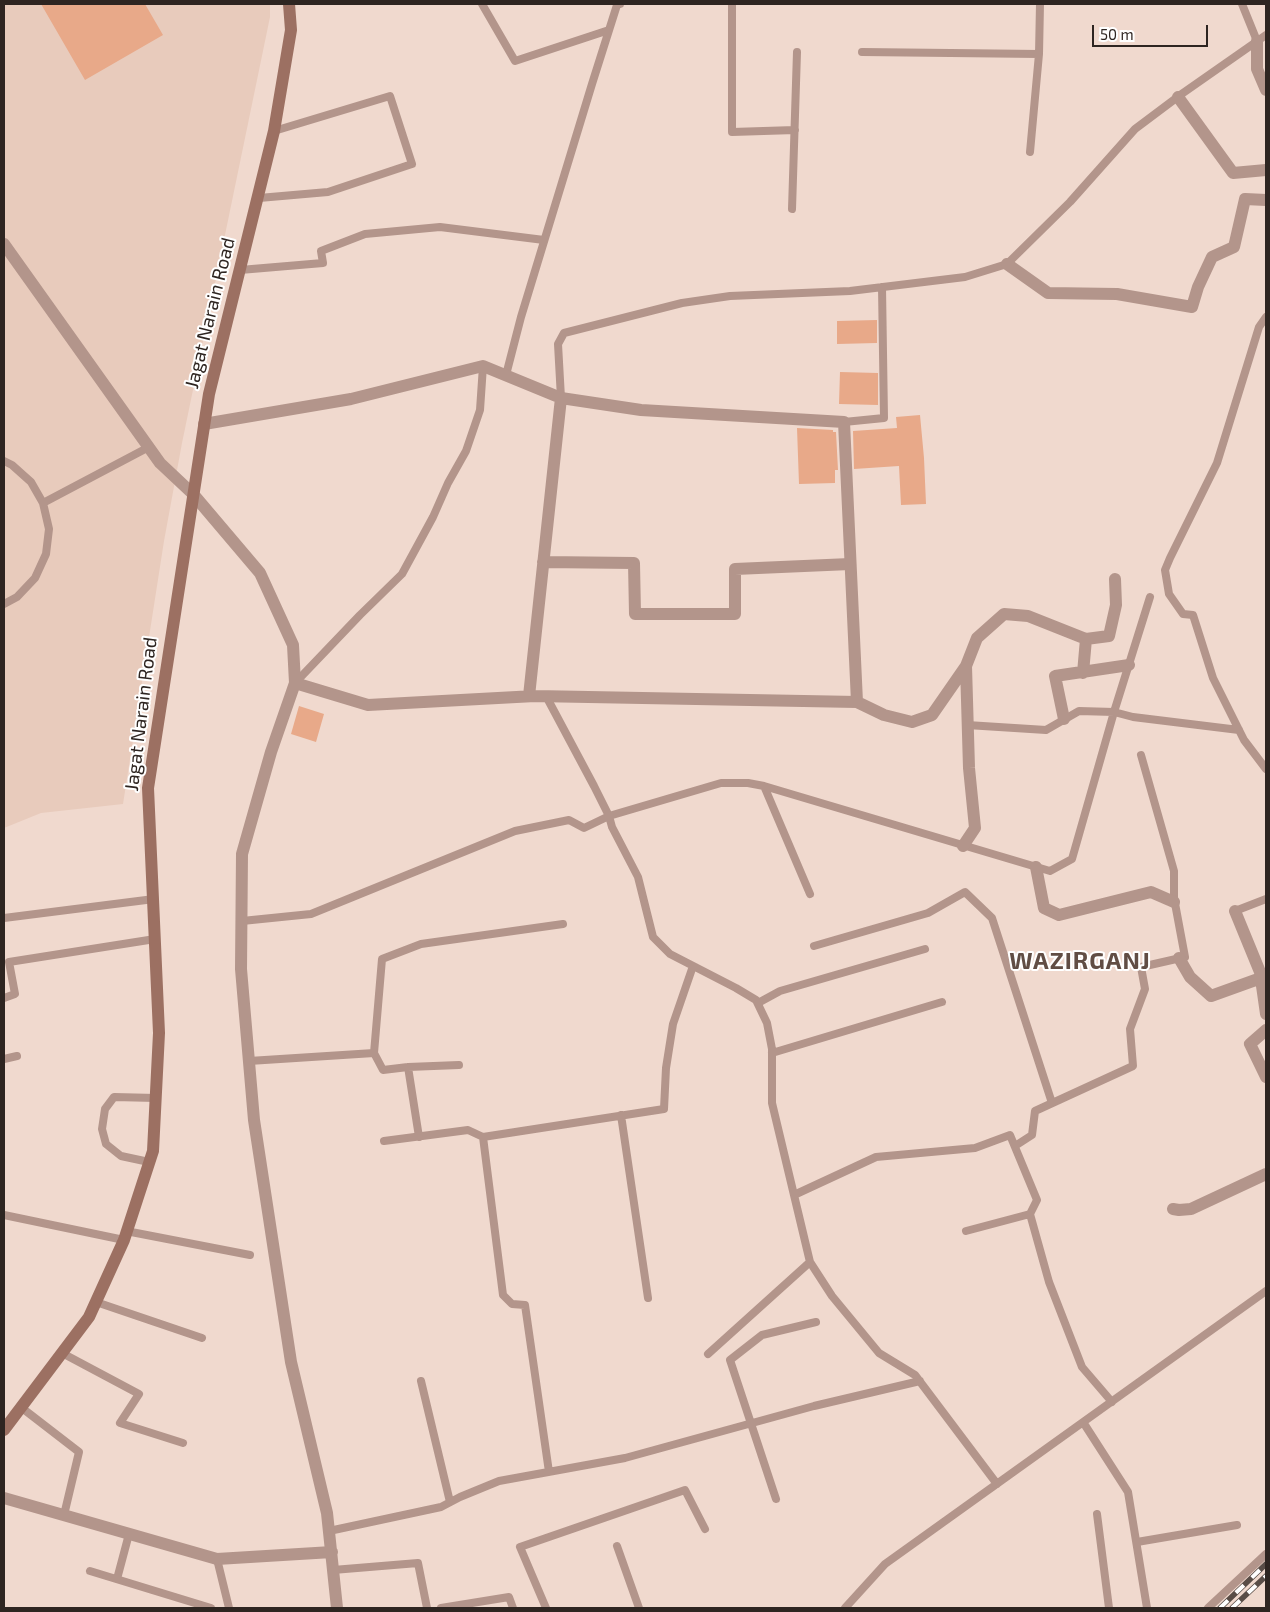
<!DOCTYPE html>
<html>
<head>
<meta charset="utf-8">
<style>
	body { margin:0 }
	#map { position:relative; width:1270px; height:1612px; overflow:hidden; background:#f0d9ce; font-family:"Exo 2",sans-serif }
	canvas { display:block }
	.frame { position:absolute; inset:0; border:5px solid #2e2521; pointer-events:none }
	.scale { position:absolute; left:1092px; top:25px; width:116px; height:22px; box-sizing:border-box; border:2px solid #2e2521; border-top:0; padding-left:6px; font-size:15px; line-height:18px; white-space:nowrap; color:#2e2521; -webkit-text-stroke:4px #fff; paint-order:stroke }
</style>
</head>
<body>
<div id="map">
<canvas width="1270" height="1612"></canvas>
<div class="frame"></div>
<div class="scale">50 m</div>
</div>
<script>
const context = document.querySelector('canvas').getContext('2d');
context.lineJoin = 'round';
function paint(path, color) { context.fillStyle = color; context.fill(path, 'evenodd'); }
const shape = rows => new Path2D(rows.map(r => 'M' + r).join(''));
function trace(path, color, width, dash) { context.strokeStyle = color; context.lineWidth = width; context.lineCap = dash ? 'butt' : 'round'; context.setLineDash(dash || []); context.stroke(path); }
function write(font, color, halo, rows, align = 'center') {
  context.font = font + ' "Exo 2",sans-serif'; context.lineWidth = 4; context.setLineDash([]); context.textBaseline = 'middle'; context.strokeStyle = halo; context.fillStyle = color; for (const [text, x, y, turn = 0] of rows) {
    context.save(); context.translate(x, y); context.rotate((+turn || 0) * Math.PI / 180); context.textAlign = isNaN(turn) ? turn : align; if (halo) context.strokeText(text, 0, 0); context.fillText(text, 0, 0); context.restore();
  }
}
paint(shape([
	[4,4,270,4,270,17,182,443,164,541,123,804,41,813,4,828]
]), '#e8cbbc');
paint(shape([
	[41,4,145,4,163,35,85,80],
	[877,320,877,343,837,344,837,321],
	[840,372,878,373,878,405,839,404],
	[920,415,924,458,926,504,901,505,899,466,854,469,853,431,897,428,896,417],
	[797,428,833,430,833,432,836,432,838,470,835,470,835,483,799,484],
	[299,706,324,714,316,742,291,734]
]), '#e8a989');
trace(shape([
	[482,4,515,61,609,30],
	[732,4,732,132,795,130],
	[1242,4,1257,41],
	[862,52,1039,54],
	[1030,152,1039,54,1040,4],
	[259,198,328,192,412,164,390,96,274,131],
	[792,209,797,52],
	[240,270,323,263,321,251,365,234,440,227,544,240],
	[1266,317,1259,327,1217,463,1170,558,1165,570,1169,594,1183,614,1193,615,1213,678,1244,740,1266,769],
	[506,375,521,317,592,84,617,5,620,4],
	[561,398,558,344,564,333,682,303,730,296,850,291,965,277,1007,264,1070,202,1135,129,1183,93,1266,35],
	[844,422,884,418,882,287],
	[4,461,12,465,31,482,43,503,49,529,46,554,35,578,17,597,4,604],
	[43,503,149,447],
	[295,683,360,615,402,574,433,517,448,483,466,451,480,410,483,366],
	[546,696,594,786,609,816,612,827,638,877,653,937,670,954,736,988,756,1000,767,1023,772,1049,772,1103,810,1262,832,1296,879,1353,915,1375,997,1484],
	[967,725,1046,730,1079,711,1114,712,1133,717,1239,730],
	[764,786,1050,871,1072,859,1114,712,1150,597],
	[1235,911,1266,899],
	[4,918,154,899],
	[242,921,311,914,515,831,569,820,584,828,609,816,721,783,748,783,764,786,810,894],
	[814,946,928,913,965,892,992,918,1052,1103],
	[4,998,15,994,9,962,155,939],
	[758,1003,780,991,925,949],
	[374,1053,382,959,421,944,563,924],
	[772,1053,942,1002],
	[4,1059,17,1056],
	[249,1061,374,1053,383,1070,408,1067,459,1065],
	[408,1067,419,1137],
	[621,1115,648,1298],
	[483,1137,503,1295,512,1304,525,1305,549,1472],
	[384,1141,468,1130,483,1137,664,1109,666,1068,673,1024,693,966],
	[1015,1146,1032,1135,1035,1111,1133,1066,1130,1029,1145,989,1141,967,1185,957,1174,898,1174,871,1141,755],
	[149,1162,121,1156,106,1144,102,1129,105,1109,114,1097,156,1098],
	[794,1195,876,1157,975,1148,1010,1135,1037,1200,1030,1214,1049,1282,1082,1367,1112,1402],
	[4,1215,124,1240],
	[126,1231,250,1255],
	[966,1231,1030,1214],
	[96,1302,202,1338],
	[62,1353,139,1394,120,1423,183,1443],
	[708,1354,810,1262],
	[421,1381,450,1502],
	[22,1408,79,1452,64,1515],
	[1083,1422,1128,1492,1147,1608],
	[776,1499,730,1360,762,1335,816,1322],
	[1097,1514,1109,1608],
	[329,1531,441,1507,460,1497,499,1481,625,1458,814,1406,920,1381],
	[1137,1542,1237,1525],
	[617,1546,639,1608],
	[217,1559,229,1608],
	[333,1570,418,1563,427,1608],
	[90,1571,211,1608],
	[117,1579,129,1534],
	[441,1608,509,1597,513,1608],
	[546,1608,520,1547,685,1490,705,1529],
	[845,1608,885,1564,1266,1291],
	[1208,1608,1266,1554]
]), '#b3958b', 8);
trace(shape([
	[1257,41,1257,69,1266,90],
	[1178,97,1233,173,1266,170],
	[4,244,160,463,193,494,260,573,293,645,295,683,271,752,242,854,241,969,254,1120,291,1362,327,1513,337,1608],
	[1007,264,1048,293,1117,294,1192,307,1198,287,1212,257,1234,247,1245,199,1266,200],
	[204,424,351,399,483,366,561,398,641,410,844,422,857,702],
	[543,562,634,563,635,614,735,614,735,569,850,564],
	[1083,673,1086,639],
	[295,683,368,705,535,696,857,702,884,715,912,722,932,715,966,666,977,638,1004,614,1028,616,1086,639,1109,636,1116,605,1115,579],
	[529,696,561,398],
	[1064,719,1055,676,1129,665],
	[963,846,975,828,969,768,966,666],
	[1036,867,1044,908,1059,915,1151,892,1174,902],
	[1235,911,1260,972,1266,1014],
	[1179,958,1190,977,1211,996,1261,978],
	[1266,1030,1250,1044,1266,1077],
	[1173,1209,1179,1210,1191,1209,1266,1174],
	[4,1498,217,1559,332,1552]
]), '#b3958b', 12);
trace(shape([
	[4,1430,89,1317,124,1240,153,1151,159,1033,148,788,209,394,274,131,291,30,289,4]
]), '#9c7062', 12);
const rail = shape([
	[1220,1608,1266,1564],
	[1232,1608,1266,1576]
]);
trace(rail, '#594d47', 5.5);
trace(rail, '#fff', 4, [11]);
write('19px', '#2e2521', '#fff', [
	["Jagat Narain Road",210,313,-76],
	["Jagat Narain Road",141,714,-83]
]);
context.letterSpacing = '1px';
write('bold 24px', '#614d44', '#fff', [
	["WAZIRGANJ",1080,961]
]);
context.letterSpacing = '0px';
</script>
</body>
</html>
